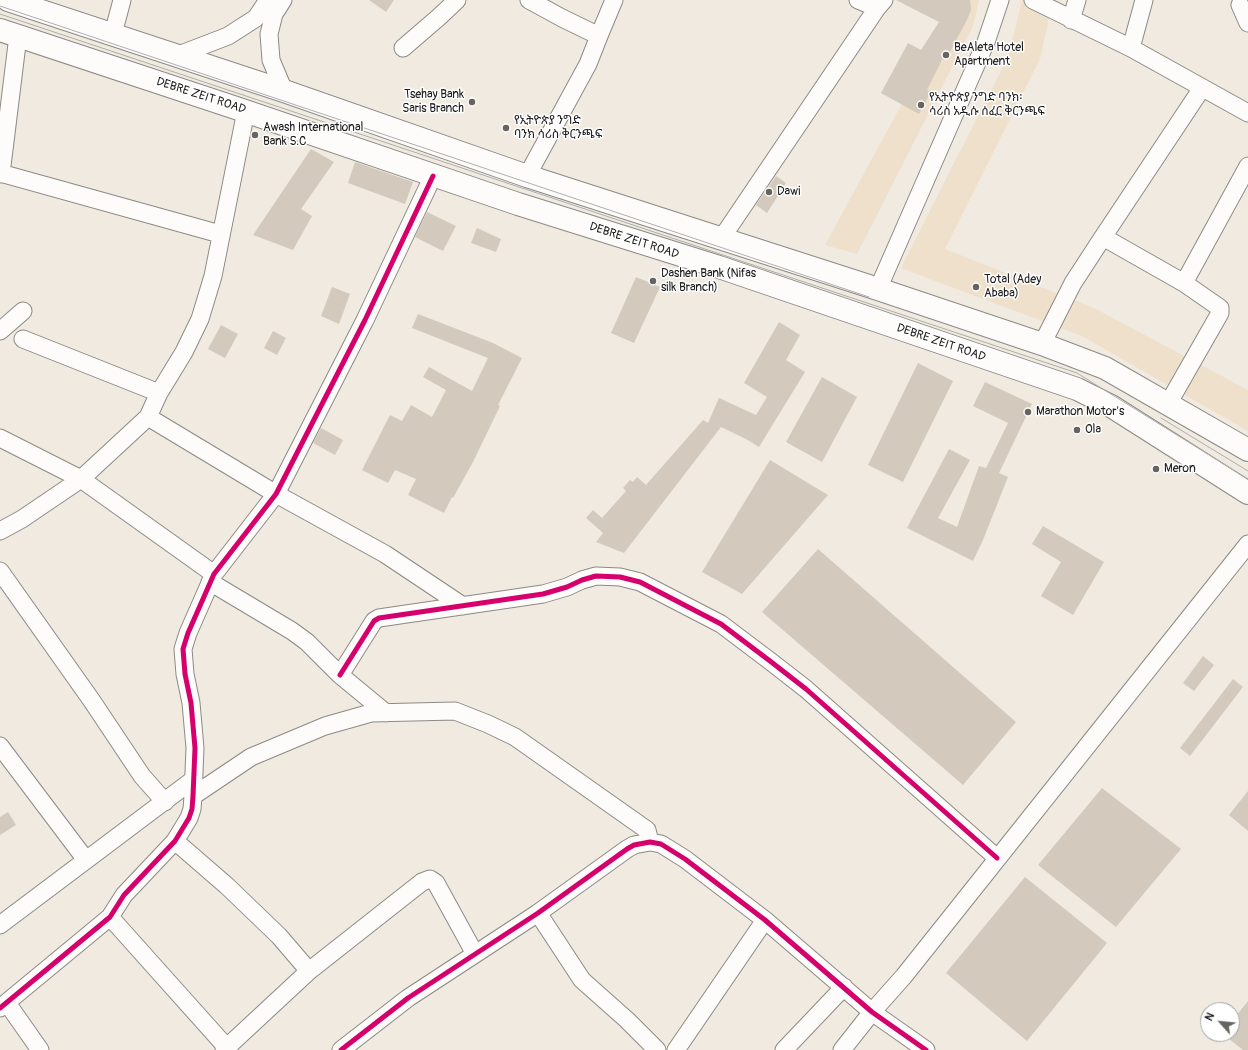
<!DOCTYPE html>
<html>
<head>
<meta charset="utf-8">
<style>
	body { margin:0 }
	#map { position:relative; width:1248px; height:1050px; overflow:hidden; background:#f0eae0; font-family:Pangolin,sans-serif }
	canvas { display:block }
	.north { position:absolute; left:1200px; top:1002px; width:40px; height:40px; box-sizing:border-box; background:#fff; border:1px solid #a4a4a4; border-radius:50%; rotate:297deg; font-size:11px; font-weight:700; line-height:16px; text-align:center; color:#1c1c1c }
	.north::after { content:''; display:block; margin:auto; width:14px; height:18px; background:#666461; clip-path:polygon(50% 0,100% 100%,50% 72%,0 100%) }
</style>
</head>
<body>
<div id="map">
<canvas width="1248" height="1050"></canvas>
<div class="north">N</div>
</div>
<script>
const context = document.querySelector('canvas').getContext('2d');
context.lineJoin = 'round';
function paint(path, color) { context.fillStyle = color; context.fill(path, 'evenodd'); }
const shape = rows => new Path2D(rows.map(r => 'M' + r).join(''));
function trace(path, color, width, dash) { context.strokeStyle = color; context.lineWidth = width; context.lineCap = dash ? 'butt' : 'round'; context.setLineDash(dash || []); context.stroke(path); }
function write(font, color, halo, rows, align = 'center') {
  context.font = font + ' Pangolin,"Noto Sans Ethiopic",sans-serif'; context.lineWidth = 3; context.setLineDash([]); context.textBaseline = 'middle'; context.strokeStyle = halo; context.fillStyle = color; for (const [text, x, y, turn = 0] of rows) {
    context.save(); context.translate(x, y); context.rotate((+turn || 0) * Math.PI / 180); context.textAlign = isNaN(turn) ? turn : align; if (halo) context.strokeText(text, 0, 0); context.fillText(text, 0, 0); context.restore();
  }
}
paint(shape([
	[952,0,979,0,973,26,857,254,825,245,947,21],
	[1022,0,1053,0,1040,59,945,249,1094,308,1248,390,1248,431,1082,336,901,268,1009,55]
]), '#eee0cb');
paint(shape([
	[369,0,394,0,386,12],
	[896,0,970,0,971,10,967,20,947,57,944,56,927,90,931,92,919,114,881,93,908,43,921,50,939,22],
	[311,149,334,162,301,209,312,216,293,250,253,235],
	[355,162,413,182,405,204,348,183],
	[776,176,786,183,767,213,756,205],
	[427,212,456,226,443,251,415,237],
	[477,228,501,239,496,252,471,243],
	[636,277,660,287,634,343,611,333],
	[332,287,350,294,339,324,321,316],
	[418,314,493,343,522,358,498,405,500,406,473,462,453,498,452,497,444,513,408,495,416,479,395,470,388,483,362,470,390,415,402,421,411,405,432,417,446,390,423,377,429,367,472,391,488,358,412,328],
	[779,322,800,335,786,360,805,372,759,447,746,439,721,427,624,553,596,542,603,533,586,518,593,510,602,518,626,491,623,488,630,480,633,482,637,477,646,485,703,420,708,423,719,398,756,415,767,397,744,383],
	[221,325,238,334,225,358,208,349],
	[273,331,286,338,277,355,264,348],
	[918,363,953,381,903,482,868,465],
	[822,377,857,397,822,462,786,442],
	[985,382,1032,404,999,473,1008,477,983,540,973,561,907,528,949,449,970,460,938,518,957,527,979,466,986,468,1008,423,973,406],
	[321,428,343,440,335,455,313,443],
	[770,460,828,495,742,594,702,572],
	[1043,526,1104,562,1073,615,1041,596,1061,562,1032,544],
	[818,549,1016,722,963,785,762,612],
	[1203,656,1214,665,1194,691,1183,683],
	[1233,679,1243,687,1190,756,1180,748],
	[1102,788,1181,849,1116,927,1038,865],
	[1248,791,1248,831,1229,815],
	[8,812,16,825,0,835,0,817],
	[1025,877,1107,943,1027,1041,946,973],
	[1248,1001,1248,1050,1243,1050,1223,1034,1232,1034,1232,1021]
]), '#d3cabd');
const minor = shape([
	[283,0,274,14,269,34,271,60,284,91],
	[529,0,562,18,599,36],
	[858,0,877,8],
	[1033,0,1131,48,1248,113],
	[1240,5,1248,23],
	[1071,20,1077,0],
	[113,34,122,0],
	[403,48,439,17,457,0],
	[1131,48,1144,0],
	[176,56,228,36,256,18,268,0],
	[0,173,220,234],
	[1,174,18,36],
	[527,176,588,64,599,36,614,0],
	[721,239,877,8,884,0],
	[1184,283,1248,166],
	[878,289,986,42,1000,0],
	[0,331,23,311],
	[23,339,159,393],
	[1042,344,1073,283,1103,237],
	[1168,404,1220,313,1220,308,1184,283,1103,237,1202,88],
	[148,417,276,494,385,554,463,606],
	[0,438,81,479,214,574],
	[0,531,22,519,81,479,148,417,159,393,184,352,200,319,213,276,246,111],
	[0,571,92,701,142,776,165,802],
	[210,582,292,631,307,642,340,675,386,713],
	[340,675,374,621,379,618,543,594,567,587,582,580,596,576,620,577,640,582,721,624,770,661,806,689,997,858],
	[0,746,86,860],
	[193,796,251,757,325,726,371,713,455,711,488,724,515,737,647,830,650,842],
	[175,841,227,886,279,936,309,971],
	[538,913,582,980,627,1020,657,1050],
	[110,917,229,1050],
	[0,925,194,779],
	[7,1003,40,1050],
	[0,1008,110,917,124,895,175,841,189,818,192,809,193,796,195,748,191,703,185,674,183,649,188,633,214,574,276,494,365,320,433,176],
	[224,1050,309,971,422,882,430,879,436,883,475,954],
	[341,1050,408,998,538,913,627,849,634,845,650,842,661,844,685,859,765,920,872,1012,926,1050],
	[676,1050,765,920],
	[784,1050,844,987],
	[842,1050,872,1012,904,976,1248,544]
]);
const major = shape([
	[8,0,284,91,527,176,878,289,1042,344,1105,368,1248,450],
	[0,30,239,109,518,204,719,267,1077,389,1111,406,1248,493]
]);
trace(minor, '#8c8a85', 19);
trace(major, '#8c8a85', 24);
trace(minor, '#fdfcfa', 17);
trace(major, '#fdfcfa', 22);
trace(shape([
	[0,6,869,297],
	[0,14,1077,373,1248,479],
	[1161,418,1248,471]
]), '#afaead', 1);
trace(shape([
	[340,675,374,621,379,618,543,594,567,587,582,580,596,576,620,577,640,582,721,624,770,661,806,689,997,858],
	[0,1008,110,917,124,895,175,841,189,818,192,809,193,796,195,748,191,703,185,674,183,649,188,633,214,574,276,494,365,320,433,176],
	[341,1050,408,998,538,913,627,849,634,845,650,842,661,844,685,859,765,920,872,1012,926,1050]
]), '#d6006c', 5);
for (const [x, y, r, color] of [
	[946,55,4,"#666461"],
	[472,102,4,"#666461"],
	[921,105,4,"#666461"],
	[506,128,4,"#666461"],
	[255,135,4,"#666461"],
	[769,192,4,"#666461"],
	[653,281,4,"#666461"],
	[976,287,4,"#666461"],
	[1028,412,4,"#666461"],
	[1077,430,4,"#666461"],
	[1156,469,4,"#666461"]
]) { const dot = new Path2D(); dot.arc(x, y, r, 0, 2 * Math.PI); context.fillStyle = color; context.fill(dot); trace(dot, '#fff', 1.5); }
write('12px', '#1c1c1c', '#fff', [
	["BeAleta Hotel",954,48],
	["Apartment",954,62],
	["Tsehay Bank",464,95,"right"],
	["Saris Branch",464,109,"right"],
	["የኢትዮጵያ ንግድ ባንክ፡",929,98],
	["ሳሪስ አዲሱ ሰፈር ቅርንጫፍ",929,112],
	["የኢትዮጵያ ንግድ",514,121],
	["ባንክ ሳሪስ ቅርንጫፍ",514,135],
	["Awash International",263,128],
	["Bank S.C",263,142],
	["Dawi",777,192],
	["Dashen Bank (Nifas",661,274],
	["silk Branch)",661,288],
	["Total (Adey",984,280],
	["Ababa)",984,294],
	["Marathon Motor's",1036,412],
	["Ola",1085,430],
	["Meron",1164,469]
], 'left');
write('12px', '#1c1c1c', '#fff', [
	["DEBRE ZEIT ROAD",201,96,18],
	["DEBRE ZEIT ROAD",634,241,18],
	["DEBRE ZEIT ROAD",941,343,19]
]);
</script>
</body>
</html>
